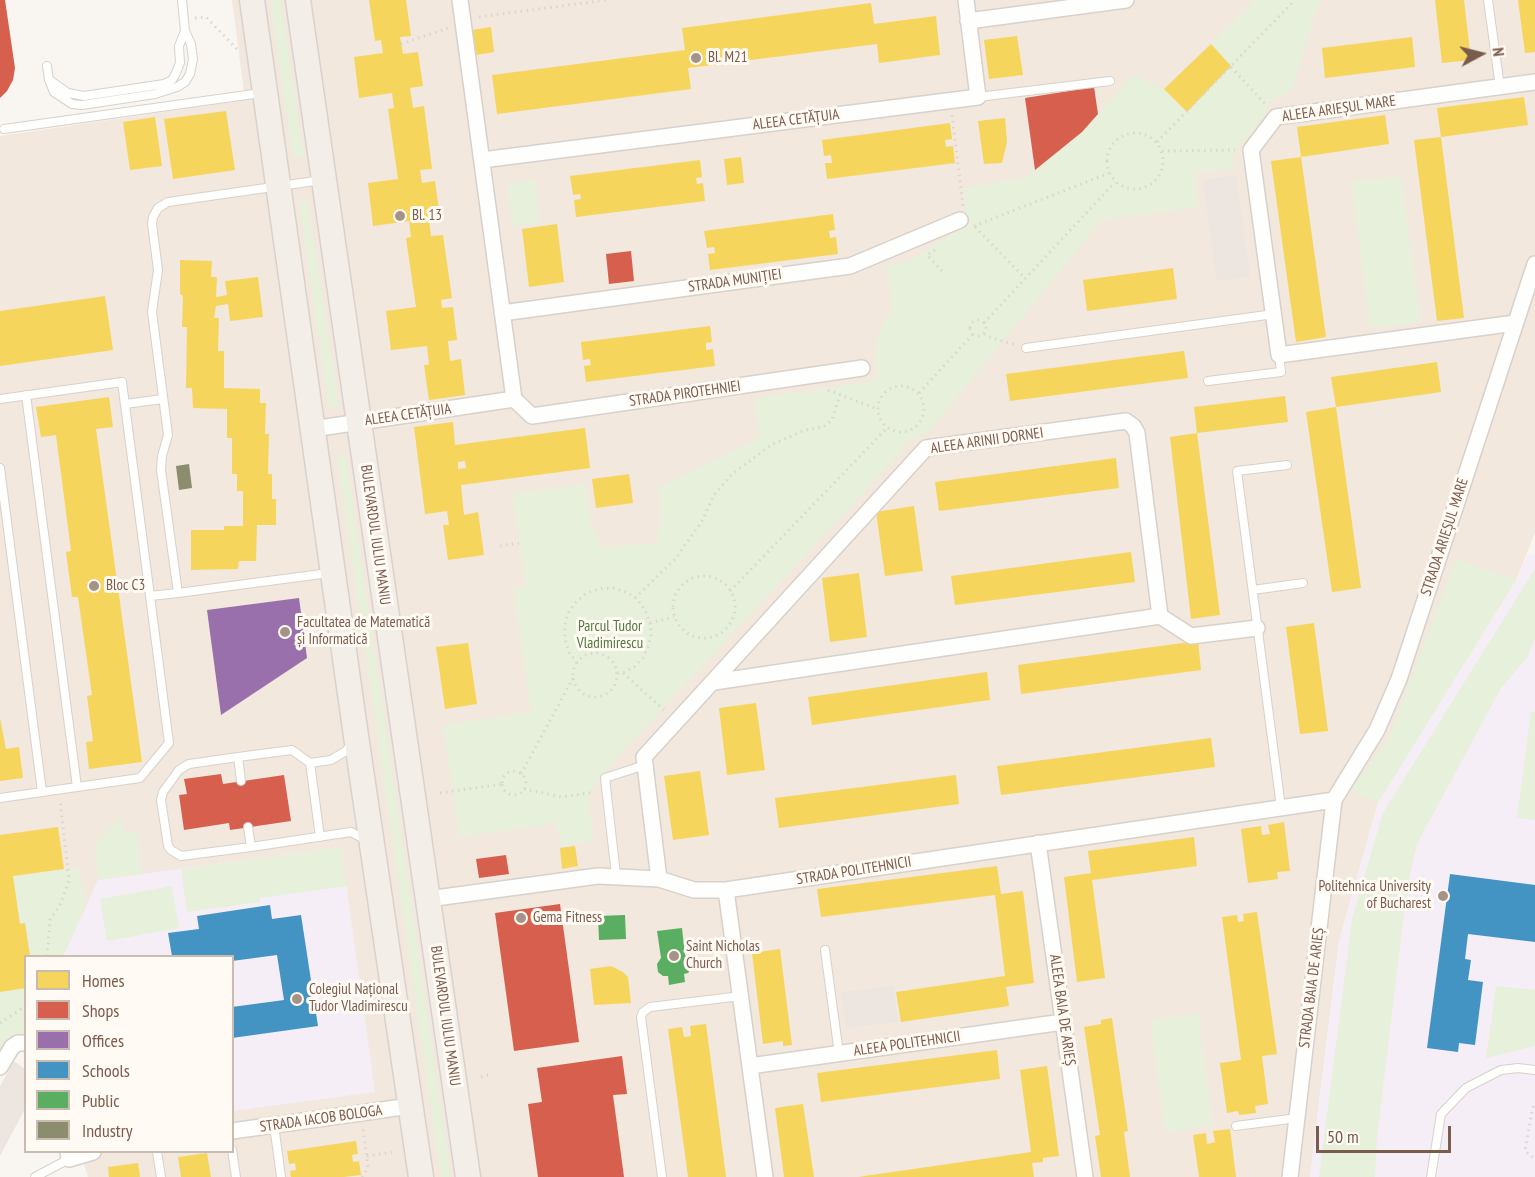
<!DOCTYPE html>
<html>
<head>
<meta charset="utf-8">
<style>
	body { margin:0 }
	#map { position:relative; width:1535px; height:1177px; overflow:hidden; background:#f9f5f0; font-family:"PT Sans Narrow",sans-serif }
	canvas { display:block }
	.legend { position:absolute; left:24px; top:955px; width:210px; height:198px; box-sizing:border-box; background:#fffaf3; border:2px solid #cabbb1; margin:0; padding:8px 10px; list-style:none; font-size:18px; color:#7a5c4d }
	.legend li { display:flex; align-items:center; gap:12px; height:30px }
	.legend b { width:30px; border:2px solid #cabbb1 }
	.north { position:absolute; left:1451px; top:24px; width:60px; height:60px; -webkit-text-stroke:4px #fffaf3; paint-order:stroke; rotate:83deg; font-size:16px; font-weight:700; line-height:24px; text-align:center; color:#7a5c4d }
	.north::after { content:''; display:block; margin:auto; width:21px; height:27px; background:#7a5c4d; clip-path:polygon(50% 0,100% 100%,50% 72%,0 100%) }
	.scale { position:absolute; left:1316px; top:1126px; width:135px; height:27px; box-sizing:border-box; border:3px solid #7a5c4d; border-top:0; padding-left:8px; font-size:18px; line-height:21px; white-space:nowrap; color:#7a5c4d; -webkit-text-stroke:4px #fffaf3; paint-order:stroke }
</style>
</head>
<body>
<div id="map">
<canvas width="1535" height="1177"></canvas>
<ul class="legend">
<li><b style="height:16px;background:#f6d55c"></b>Homes</li>
<li><b style="height:16px;background:#d6604d"></b>Shops</li>
<li><b style="height:16px;background:#9970ab"></b>Offices</li>
<li><b style="height:16px;background:#4393c3"></b>Schools</li>
<li><b style="height:16px;background:#5aae61"></b>Public</li>
<li><b style="height:16px;background:#8c8c6e"></b>Industry</li>
</ul>
<div class="north">N</div>
<div class="scale">50 m</div>
</div>
<script>
const context = document.querySelector('canvas').getContext('2d');
context.lineJoin = 'round';
function paint(path, color) { context.fillStyle = color; context.fill(path, 'evenodd'); }
const shape = rows => new Path2D(rows.map(r => 'M' + r).join(''));
function trace(path, color, width, dash) { context.strokeStyle = color; context.lineWidth = width; context.lineCap = dash ? 'butt' : 'round'; context.setLineDash(dash || []); context.stroke(path); }
function write(font, color, halo, rows, align = 'center') {
  context.font = font + ' "PT Sans Narrow",sans-serif'; context.lineWidth = 6; context.setLineDash([]); context.textBaseline = 'middle'; context.strokeStyle = halo; context.fillStyle = color; for (const [text, x, y, turn = 0] of rows) {
    context.save(); context.translate(x, y); context.rotate((+turn || 0) * Math.PI / 180); context.textAlign = isNaN(turn) ? turn : align; if (halo) context.strokeText(text, 0, 0); context.fillText(text, 0, 0); context.restore();
  }
}
paint(shape([
	[232,0,1535,0,1535,533,1516,580,1378,803,1339,941,1310,1177,88,1177,80,1152,232,1152,232,956,26,956,25,1037,4,1045,0,1053,0,136,245,100]
]), '#f2e8de');
paint(shape([
	[1236,175,1250,276,1217,281,1203,180],
	[893,986,898,1022,846,1028,841,992],
	[14,1061,25,1069,25,1109,0,1156,0,1086]
]), '#ede5e0');
paint(shape([
	[1528,554,1535,555,1535,1177,1310,1177,1339,941,1378,803,1516,580],
	[341,847,375,1092,233,1111,232,956,63,956,98,880]
]), '#f6eef6');
paint(shape([
	[270,0,281,0,304,155,293,157],
	[1256,0,1323,0,1317,7,1292,90,1270,102,1262,118,1233,155,1234,168,1195,173,1199,207,1102,220,933,427,921,436,904,443,905,448,613,762,588,793,593,841,561,846,556,823,459,837,443,725,531,712,513,589,526,586,512,494,586,484,592,527,602,547,657,543,661,512,657,488,760,438,754,399,878,380,875,357,879,330,892,310,886,265,907,262,967,225,963,188,1027,177,1082,132,1133,75,1164,89],
	[1401,176,1421,322,1370,328,1351,182],
	[535,180,540,222,513,226,507,184],
	[308,201,339,407,329,408,299,203],
	[346,454,451,1177,441,1177,337,456],
	[1456,559,1516,580,1378,803,1350,790,1388,739],
	[1535,569,1535,638,1528,656,1501,688,1417,844,1407,888,1377,1138,1375,1177,1319,1177,1352,919,1383,813],
	[1531,711,1535,712,1535,820,1517,818],
	[121,815,123,833,137,831,142,874,98,880,94,845],
	[341,847,347,886,260,898,260,902,187,912,181,869],
	[79,867,86,907,63,956,30,956,25,924,20,924,13,876],
	[172,886,179,928,107,941,100,899],
	[1496,986,1535,990,1535,1046,1486,1058],
	[25,988,25,1037,4,1045,0,1053,0,992],
	[1198,1014,1213,1125,1165,1132,1150,1020]
]), '#e7f0db');
paint(shape([
	[369,0,406,0,411,36,400,37,403,54,418,52,423,86,410,88,413,108,424,106,432,169,420,170,422,183,435,181,439,211,428,212,431,236,443,235,452,298,441,300,442,308,453,307,457,340,448,341,450,361,461,359,465,395,429,400,424,365,429,365,427,346,391,350,386,311,416,307,406,238,411,237,409,221,373,226,368,183,398,179,388,109,394,108,392,93,359,98,354,57,383,53,381,40,375,41],
	[1435,0,1464,0,1471,60,1442,63],
	[1518,0,1535,0,1535,52,1525,53],
	[871,3,874,24,936,16,940,55,879,63,877,44,688,68,691,89,497,114,492,75,685,50,682,28],
	[491,27,494,52,476,55,472,30],
	[1017,36,1023,75,989,79,984,40],
	[1412,37,1415,67,1325,78,1322,48],
	[1211,44,1231,66,1187,112,1164,89],
	[1524,97,1528,125,1441,137,1437,108],
	[226,111,235,170,173,179,164,119],
	[1385,115,1389,144,1301,157,1297,127],
	[155,117,162,166,130,170,123,122],
	[1005,118,1007,142,1002,163,984,164,978,121],
	[950,123,952,139,945,140,946,147,953,146,955,163,827,179,825,163,832,163,831,155,824,156,822,140],
	[1441,137,1464,318,1437,321,1414,140],
	[741,157,744,183,727,185,724,159],
	[1301,157,1326,337,1296,342,1271,161],
	[700,160,702,177,696,178,697,184,703,183,705,201,576,217,574,200,581,199,580,194,573,195,570,176],
	[833,214,835,230,829,231,830,238,836,237,838,254,710,270,708,254,715,253,714,247,707,248,704,231],
	[557,224,564,282,529,287,522,229],
	[180,260,212,261,211,277,217,277,216,297,227,295,225,281,258,277,263,317,230,321,228,304,216,306,214,318,219,318,218,351,224,351,224,388,260,389,260,403,266,403,265,434,269,434,268,474,272,474,272,499,276,499,276,525,257,525,256,561,239,561,238,569,191,570,191,530,224,530,224,526,243,526,243,491,237,491,237,474,232,474,232,438,227,438,227,409,193,408,192,388,186,388,187,327,182,327,183,296,180,294],
	[1173,268,1177,299,1087,311,1083,280],
	[105,296,113,350,0,366,0,311],
	[710,326,712,342,706,343,706,350,713,349,715,366,586,382,584,366,591,365,590,359,583,360,581,342],
	[1184,351,1188,378,1010,401,1006,374],
	[1437,362,1441,392,1336,407,1331,377],
	[1285,396,1288,422,1197,433,1194,407],
	[109,397,113,427,96,429,142,762,89,769,86,742,93,741,87,696,92,695,78,597,72,597,66,552,71,551,56,435,41,437,36,407],
	[1336,407,1361,588,1332,592,1306,412],
	[453,422,455,445,585,428,590,468,461,485,464,515,478,512,484,555,448,560,443,525,449,525,447,511,425,514,414,427],
	[465,461,466,468,458,469,458,462],
	[1197,433,1220,615,1191,619,1170,437],
	[1116,458,1119,488,939,511,935,482],
	[629,474,633,503,596,508,592,479],
	[914,506,923,571,885,576,876,512],
	[1131,552,1135,582,955,605,951,576],
	[859,573,867,637,830,642,822,578],
	[1314,623,1328,731,1300,734,1286,627],
	[1198,641,1201,670,1021,694,1018,665],
	[468,643,477,704,445,709,436,647],
	[987,672,990,700,812,725,808,697],
	[756,703,765,770,727,775,719,708],
	[0,718,6,749,19,747,23,778,0,781],
	[1211,738,1215,767,1001,795,997,766],
	[700,771,709,835,673,840,664,776],
	[956,775,959,804,779,828,775,798],
	[1284,822,1290,871,1277,872,1278,879,1248,883,1241,829,1261,826,1262,835,1270,834,1268,825],
	[58,827,64,869,13,876,20,924,25,923,30,956,26,956,26,988,0,992,0,835],
	[1194,837,1197,866,1092,880,1105,978,1077,982,1064,877,1091,873,1088,851],
	[575,846,578,866,562,869,560,848],
	[997,866,1001,894,1023,891,1034,983,1006,987,1009,1006,901,1022,896,992,1005,976,995,895,821,917,817,889],
	[1257,912,1277,1054,1262,1056,1268,1104,1255,1106,1256,1113,1239,1115,1238,1111,1227,1113,1220,1063,1241,1060,1222,917,1237,915,1238,922,1244,921,1243,914],
	[780,949,792,1045,783,1046,783,1041,763,1044,752,953],
	[611,966,623,972,628,977,631,1003,594,1005,590,969],
	[1112,1018,1128,1131,1124,1132,1130,1177,1101,1177,1095,1136,1100,1135,1084,1027,1101,1024,1101,1020],
	[706,1024,725,1169,726,1177,688,1177,668,1029,682,1027,684,1037,691,1036,690,1026],
	[997,1050,1000,1079,821,1102,817,1073],
	[1047,1066,1059,1156,1043,1158,1043,1162,1032,1163,1034,1177,858,1177,1031,1152,1020,1070],
	[803,1104,814,1177,784,1177,775,1108],
	[1230,1129,1236,1177,1199,1177,1193,1135,1206,1133,1207,1144,1215,1142,1213,1131],
	[356,1141,358,1154,352,1155,353,1162,359,1161,361,1175,344,1177,291,1177,290,1171,296,1170,295,1163,289,1164,287,1151],
	[207,1153,211,1177,181,1177,178,1157],
	[138,1163,140,1177,109,1177,108,1167]
]), '#f6d55c');
paint(shape([
	[0,0,5,0,15,68,13,80,7,91,0,98],
	[1094,87,1098,114,1082,132,1035,170,1025,98],
	[631,251,634,281,609,284,606,254],
	[221,774,223,784,284,775,291,821,230,830,229,823,184,830,179,795,187,794,184,779],
	[506,855,509,874,479,878,476,859],
	[560,904,579,1042,514,1051,495,913],
	[622,1056,627,1094,613,1095,624,1177,538,1177,528,1104,542,1102,537,1068]
]), '#d6604d');
paint(shape([
	[299,598,307,658,221,715,207,610]
]), '#9970ab');
paint(shape([
	[1450,874,1535,885,1535,942,1468,934,1465,959,1471,960,1468,980,1483,982,1475,1045,1459,1043,1458,1052,1427,1048],
	[270,905,272,919,301,915,318,1026,232,1038,232,1007,284,1000,277,955,232,961,232,956,172,956,168,933,199,929,197,916]
]), '#4393c3');
paint(shape([
	[625,915,626,939,599,940,598,916],
	[682,928,685,955,691,959,692,967,688,973,684,974,685,982,669,985,668,976,663,976,658,972,657,964,661,958,657,931]
]), '#5aae61');
paint(shape([
	[189,464,192,488,179,490,176,466]
]), '#8c8c6e');
const service = shape([
	[1488,0,1500,87],
	[47,66,49,80,54,92,72,104,82,105,155,94,177,87,185,82,190,74,193,59,191,44,185,31,182,0],
	[51,81,68,93,84,96,164,84,172,80,176,73,180,63,179,46,185,31],
	[978,97,1110,81],
	[4,129,261,93],
	[322,180,168,202,158,208,153,217,152,224,158,270,152,312,168,435,162,456,161,470,178,593,329,573],
	[1026,348,1274,314],
	[1208,381,1281,372,1279,355],
	[26,395,77,787],
	[0,399,122,382,150,596],
	[125,404,163,399],
	[0,468,42,792],
	[1253,590,1303,583],
	[238,757,189,764,179,770,163,792,161,800,168,846,171,850,181,856,251,847],
	[310,763,320,837],
	[241,781,238,757,292,750,310,763,331,760,346,751,352,743],
	[0,798,140,778,169,743,150,596,178,593],
	[1281,807,1237,471,1287,465],
	[248,827,251,847,351,832,366,840],
	[616,875,605,778,645,765],
	[825,950,839,1054],
	[274,1125,281,1177],
	[1236,1126,1297,1118],
	[232,1150,236,1177],
	[157,1152,161,1177],
	[35,1177,69,1159],
	[662,1177,641,1017,643,1012,650,1007,741,996],
	[1431,1177,1441,1114,1466,1088,1501,1070,1518,1068,1535,1070]
]);
const minor = shape([
	[460,0,514,399],
	[968,21,1126,0],
	[482,160,978,97,966,0],
	[502,313,850,266,960,220],
	[1515,323,1279,355,1251,150,1276,117,1535,82],
	[514,399,532,416,862,368],
	[313,429,514,399],
	[714,682,1160,616,1191,636,1257,628],
	[1038,843,1085,1177],
	[659,879,644,757,926,448,1126,421,1133,426,1137,433,1160,616],
	[726,890,765,1177],
	[428,899,598,876,659,879,694,890,726,890,1334,800],
	[750,1066,1063,1022],
	[0,1067,12,1047,18,1043,26,1043],
	[232,1131,410,1106],
	[68,1152,69,1159,93,1152],
	[1290,1177,1334,800,1377,730,1399,679,1535,264]
]);
const primary = shape([
	[252,0,356,736,421,1177],
	[298,0,468,1177]
]);
trace(service, '#d7d1cb', 10);
trace(minor, '#d7d1cb', 18);
trace(primary, '#dad1cc', 27);
trace(shape([
	[479,17,606,0],
	[195,18,206,17,237,49],
	[401,44,448,28],
	[1231,67,1267,106],
	[952,115,963,206],
	'1107 161a28 28 0 1 1 56 0a28 28 0 1 1-56 0Z',
	[1157,142,1295,0],
	[1162,151,1235,150],
	[974,226,1109,173],
	[975,227,1025,278],
	[935,250,927,255,942,271],
	'970 328a8 8 0 1 1 16 0a8 8 0 1 1-16 0Z',
	[984,323,1115,182],
	[984,334,989,337,1016,345],
	'878 409a23 23 0 1 1 46 0a23 23 0 1 1-46 0Z',
	[828,390,877,409],
	[919,393,973,334],
	[500,546,519,543],
	'673 607a31 31 0 1 1 62 0a31 31 0 1 1-62 0Z',
	[730,591,887,428],
	[635,598,676,558,702,521,714,495,731,475,771,445,805,430,823,427,832,420,840,395],
	[650,623,674,617],
	'573 675a22 22 0 1 1 44 0a22 22 0 1 1-44 0Z',
	[577,663,569,652,565,639,565,625,568,613,576,602,587,593,599,589,613,588,626,592,637,599,645,610,650,623,651,635,648,647,643,658,634,667,623,673,617,673],
	[623,673,664,710],
	'502 783a12 12 0 1 1 24 0a12 12 0 1 1-24 0Z',
	[521,774,573,678],
	[524,789,562,797,595,792],
	[440,793,502,784],
	[47,956,50,920,61,903,69,880,60,800],
	[0,1023,26,1006],
	[481,1077,488,1075],
	[1533,1106,1525,1151,1535,1159],
	[367,1156,396,1152],
	[362,1177,368,1168,363,1127]
]), '#dcd5d0', 3, [1.5, 4.5]);
trace(service, '#fefefd', 8);
trace(minor, '#fefefd', 15);
trace(primary, '#f3eee8', 24);
for (const [x, y, r, color] of [
	[696,58,6,"#a69286"],
	[400,216,6,"#a69286"],
	[94,586,6,"#a69286"],
	[285,632,6,"#a69286"],
	[1443,896,6,"#a69286"],
	[521,918,6,"#a69286"],
	[674,956,6,"#a69286"],
	[297,999,6,"#a69286"]
]) { const dot = new Path2D(); dot.arc(x, y, r, 0, 2 * Math.PI); context.fillStyle = color; context.fill(dot); trace(dot, '#fffaf3', 2); }
write('15px', '#7a5c4d', '#fffaf3', [
	["Bl. M21",708,58],
	["Bl. 13",412,216],
	["Bloc C3",106,586],
	["Facultatea de Matematică",297,623],
	["și Informatică",297,640],
	["Politehnica University",1431,887,"right"],
	["of Bucharest",1431,904,"right"],
	["Gema Fitness",533,918],
	["Saint Nicholas",686,947],
	["Church",686,964],
	["Colegiul Național",309,990],
	["Tudor Vladimirescu",309,1007]
], 'left');
write('15px', '#7a5c4d', '#fffaf3', [
	["ALEEA ARIEȘUL MARE",1339,109,-8],
	["ALEEA CETĂȚUIA",796,120,-7],
	["STRADA MUNIȚIEI",735,281,-8],
	["STRADA PIROTEHNIEI",685,394,-8],
	["ALEEA CETĂȚUIA",408,415,-8],
	["ALEEA ARINII DORNEI",987,441,-8],
	["BULEVARDUL IULIU MANIU",375,535,82],
	["STRADA ARIEȘUL MARE",1445,537,-72],
	["STRADA POLITEHNICII",854,871,-9],
	["STRADA BAIA DE ARIEȘ",1312,988,-83],
	["ALEEA BAIA DE ARIEȘ",1062,1010,82],
	["BULEVARDUL IULIU MANIU",445,1016,82],
	["ALEEA POLITEHNICII",907,1044,-8],
	["STRADA IACOB BOLOGA",321,1119,-8]
]);
write('15px', '#537a41', '#fffaf3', [
	["Parcul Tudor",610,627],
	["Vladimirescu",610,644]
]);
</script>
</body>
</html>
